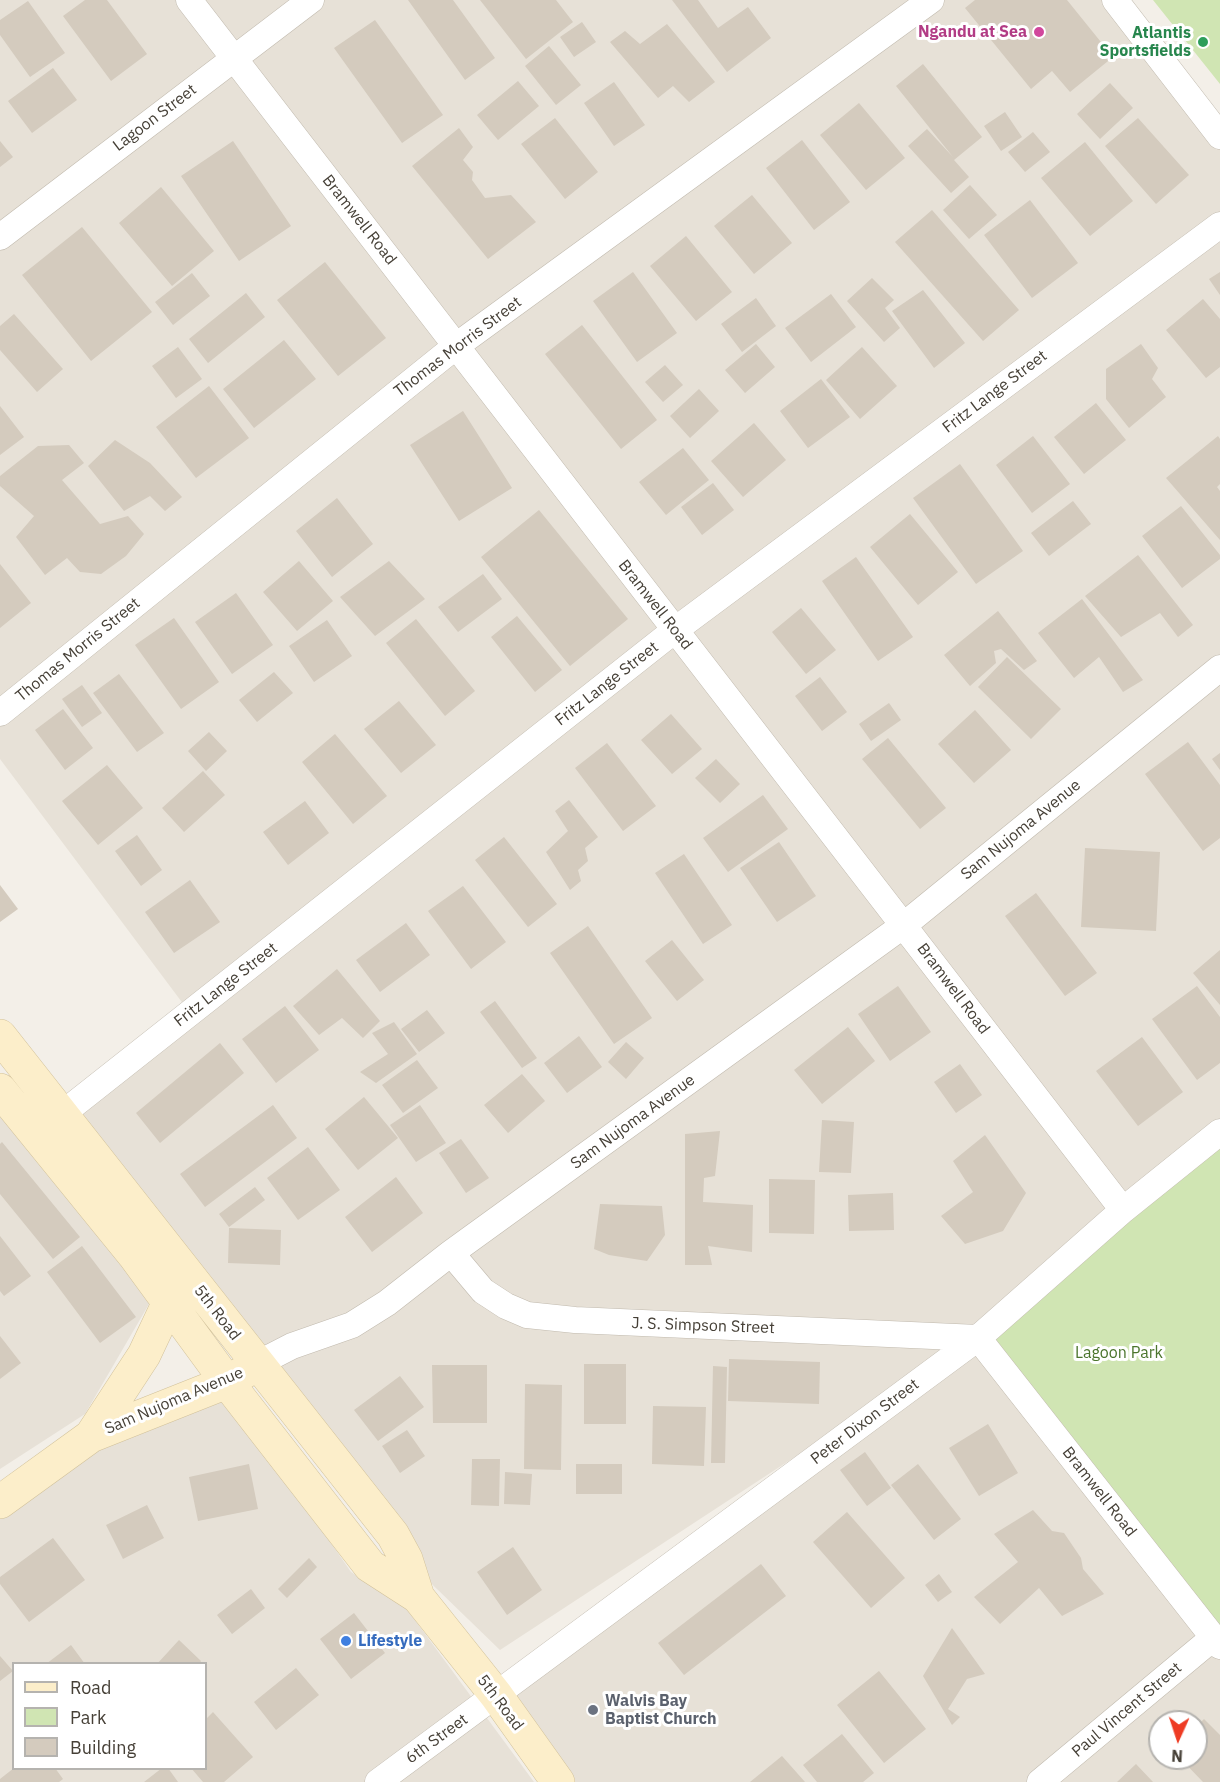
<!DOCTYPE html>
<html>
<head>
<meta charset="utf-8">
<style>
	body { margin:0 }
	#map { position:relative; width:1220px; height:1782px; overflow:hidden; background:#f3efe8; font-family:"IBM Plex Sans",sans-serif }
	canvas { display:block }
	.legend { position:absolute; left:12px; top:1662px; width:195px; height:108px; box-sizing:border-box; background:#fff; border:2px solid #b5b3af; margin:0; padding:8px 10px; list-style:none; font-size:18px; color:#464037 }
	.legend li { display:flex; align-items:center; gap:12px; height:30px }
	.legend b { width:30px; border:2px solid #b5b3af }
	.north { position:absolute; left:1148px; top:1710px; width:60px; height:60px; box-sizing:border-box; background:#fff; border:2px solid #b5b3af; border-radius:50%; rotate:183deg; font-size:16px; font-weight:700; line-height:24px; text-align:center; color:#464037 }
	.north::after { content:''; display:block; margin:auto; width:21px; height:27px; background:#ee3c24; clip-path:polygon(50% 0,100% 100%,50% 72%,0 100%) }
</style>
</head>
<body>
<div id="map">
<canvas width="1220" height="1782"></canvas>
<ul class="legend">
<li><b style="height:8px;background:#fceeca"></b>Road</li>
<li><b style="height:16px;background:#d0e5b3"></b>Park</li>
<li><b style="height:16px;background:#d4cbbe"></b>Building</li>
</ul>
<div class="north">N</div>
</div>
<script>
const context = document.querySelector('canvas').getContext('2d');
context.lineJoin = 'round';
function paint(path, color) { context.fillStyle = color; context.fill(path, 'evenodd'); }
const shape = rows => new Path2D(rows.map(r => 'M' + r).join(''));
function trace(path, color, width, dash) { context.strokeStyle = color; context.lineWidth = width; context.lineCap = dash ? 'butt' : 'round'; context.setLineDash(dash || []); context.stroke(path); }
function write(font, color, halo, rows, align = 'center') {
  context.font = font + ' "IBM Plex Sans",sans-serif'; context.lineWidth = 6; context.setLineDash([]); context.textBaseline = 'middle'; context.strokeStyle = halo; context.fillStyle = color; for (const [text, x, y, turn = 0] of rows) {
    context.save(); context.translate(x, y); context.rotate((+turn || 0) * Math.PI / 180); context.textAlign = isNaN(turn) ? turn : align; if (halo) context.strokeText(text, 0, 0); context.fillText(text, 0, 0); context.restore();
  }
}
paint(shape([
	[0,0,1115,0,1220,136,1220,1782,571,1782,500,1677,958,1350,500,1650,406,1559,62,1114,190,1013,0,759],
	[1160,1722,1196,1722,1196,1758,1160,1758],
	[0,1104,156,1292,85,1414,0,1469],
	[220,1383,351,1572,406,1608,534,1782,0,1782,0,1501],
	[14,1664,206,1664,206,1768,14,1768]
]), '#e7e1d7');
paint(shape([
	[1153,0,1220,0,1220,84],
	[1220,1134,1220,1644,978,1338]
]), '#d0e5b3');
paint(shape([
	[85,0,107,0,147,54,111,81,63,16],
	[408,0,453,0,495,58,465,80],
	[480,0,556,0,573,22,526,59],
	[672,0,698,0,718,28,748,7,771,38,727,72],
	[975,0,1067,0,1113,57,1070,92,1052,71,1031,89,965,8],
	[28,1,65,53,30,77,0,35,0,20],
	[375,20,443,115,402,143,334,48],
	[582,22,596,42,574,57,560,37],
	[667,24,715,82,689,102,673,86,658,98,610,42,625,31,640,44],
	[549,46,581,85,556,105,525,66],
	[923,64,982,137,954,160,969,177,951,193,908,146,927,129,953,157,896,86],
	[53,68,77,100,32,133,8,101],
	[518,81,539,106,498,140,477,115],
	[614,82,645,125,614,146,584,103],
	[1110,83,1133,108,1100,139,1077,114],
	[859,103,905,158,866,190,820,135],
	[1005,112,1022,137,1001,151,984,126],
	[555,118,598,172,565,199,521,144],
	[1138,118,1189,175,1156,204,1105,146],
	[459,128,473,147,463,160,473,172,472,180,485,198,511,195,536,222,488,259,412,166],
	[1033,132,1050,152,1025,172,1008,152],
	[802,140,850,202,814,230,766,168],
	[0,141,13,157,0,167],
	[233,141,291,226,239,261,181,176],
	[1085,142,1133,201,1090,236,1041,178],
	[970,185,997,215,969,239,943,210],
	[161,187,214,251,172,286,119,223],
	[752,195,792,243,754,274,714,226],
	[1030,200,1078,263,1032,298,984,235],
	[932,210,1019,310,983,341,895,242],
	[82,227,152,312,91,361,22,275],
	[686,236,732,292,696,321,650,266],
	[325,262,386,338,338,376,277,300],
	[633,272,677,333,637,362,593,301],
	[1220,272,1220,295,1209,279],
	[192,273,210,296,173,325,155,302],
	[872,278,894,300,885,308,900,328,884,342,847,301],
	[923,290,965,343,934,368,892,311],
	[246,293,265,317,208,363,189,339],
	[831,294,856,327,811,362,785,328],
	[756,298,776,326,742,352,721,324],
	[1203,299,1220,319,1220,367,1206,378,1166,330],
	[14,314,63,369,37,392,0,350,0,326],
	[582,325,657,420,621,449,545,354],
	[284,340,316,379,254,428,223,389],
	[756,344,775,367,745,393,725,370],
	[1141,344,1158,368,1152,379,1166,397,1129,428,1106,399,1106,369],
	[178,347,202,379,176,398,152,366],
	[862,347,897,386,860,419,826,380],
	[665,365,683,385,663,402,645,382],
	[821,379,850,417,808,448,780,411],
	[209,386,249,438,196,478,156,427],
	[699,389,719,411,690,438,670,416],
	[1096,403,1126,440,1084,474,1054,437],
	[0,406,24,437,0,455],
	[463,411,512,488,459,521,410,445],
	[754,423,786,460,743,497,711,461],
	[1033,436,1070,484,1032,513,996,465],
	[1218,436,1220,439,1220,484,1217,487,1220,491,1220,540,1166,478],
	[115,440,150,463,182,497,165,511,150,496,124,511,88,466],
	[69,445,84,463,62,480,100,524,128,516,144,534,126,556,101,574,80,572,67,558,45,575,16,537,34,516,0,486,0,476,38,446],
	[683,448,709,480,666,515,639,482],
	[960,464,1023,551,976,584,913,498],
	[713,483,734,510,702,535,681,507],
	[337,498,373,544,332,577,296,531],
	[1073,501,1091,524,1049,556,1031,533],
	[1181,506,1220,555,1220,559,1182,588,1142,536],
	[539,510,628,619,570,666,481,557],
	[910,514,958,572,918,605,870,547],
	[1138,555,1193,625,1178,637,1160,613,1121,637,1085,596],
	[856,557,913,637,878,661,822,581],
	[299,561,333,601,297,631,263,592],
	[389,561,425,599,375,636,340,597],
	[0,564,31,603,0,628],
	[483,574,502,599,458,632,438,607],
	[236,593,273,645,232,674,195,622],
	[1082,599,1143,680,1123,692,1099,657,1074,678,1038,633],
	[801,608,836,650,806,674,772,632],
	[998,611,1037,661,1024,670,1001,649,994,651,996,663,970,686,944,655],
	[517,616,562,670,535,692,491,637],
	[174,618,219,682,181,709,135,645],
	[416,619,475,691,445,716,386,643],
	[327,620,352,656,314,682,289,646],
	[1007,657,1061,709,1031,739,978,687],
	[274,672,293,693,257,722,239,700],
	[119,674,164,733,137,752,93,693],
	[820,677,847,712,822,731,795,696],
	[82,685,102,713,82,727,62,699],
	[399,701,436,745,401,773,364,729],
	[889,703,901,720,871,741,859,724],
	[63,709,93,748,65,770,35,730],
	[975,710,1011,750,974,783,938,744],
	[671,714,702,749,672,774,641,740],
	[209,732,227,751,206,771,188,751],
	[335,734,387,796,353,824,302,762],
	[888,738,946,808,920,829,862,759],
	[1188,742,1220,785,1220,838,1203,851,1145,774],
	[607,743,656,806,623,831,575,768],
	[1220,753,1220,770,1212,759],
	[716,759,740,784,720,803,695,778],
	[107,765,143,808,98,845,62,801],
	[203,771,225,795,184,832,162,808],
	[763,795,788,829,728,872,703,838],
	[569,800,598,837,585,848,588,861,578,870,581,881,570,890,546,852,568,831,555,811],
	[305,801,329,833,288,865,263,832],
	[137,835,162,870,141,886,115,851],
	[504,837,557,904,528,927,475,860],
	[779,842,816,896,777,922,740,868],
	[1085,848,1160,852,1156,931,1081,927],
	[684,854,732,925,703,944,655,873],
	[190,880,220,922,174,953,145,912],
	[0,885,18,909,0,922],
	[463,886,506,942,471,969,428,911],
	[1036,893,1097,973,1065,996,1005,916],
	[406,923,430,955,380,992,356,960],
	[588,926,652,1018,614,1044,550,953],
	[672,940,704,980,677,1001,645,961],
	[1220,950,1220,1005,1193,973],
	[337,969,380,1021,363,1038,342,1018,319,1035,293,1006],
	[898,986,931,1032,890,1061,858,1014],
	[1197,986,1220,1017,1220,1063,1197,1080,1152,1019],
	[495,1001,537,1058,522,1068,480,1012],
	[285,1006,319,1050,276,1083,242,1039],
	[427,1010,445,1033,419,1052,401,1029],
	[394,1022,417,1054,376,1083,360,1072,388,1054,372,1033],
	[848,1027,875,1061,822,1104,794,1070],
	[579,1036,602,1067,567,1093,544,1063],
	[1142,1037,1183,1092,1138,1126,1096,1071],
	[626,1042,644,1058,626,1079,608,1062],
	[220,1043,244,1073,160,1143,136,1113],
	[417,1060,438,1088,403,1113,382,1085],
	[960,1064,982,1095,956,1113,934,1082],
	[522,1074,545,1101,508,1133,484,1105],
	[364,1097,398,1138,358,1170,325,1129],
	[273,1105,297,1138,205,1207,180,1174],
	[420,1105,446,1143,416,1162,390,1125],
	[822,1120,854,1122,851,1173,819,1172],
	[720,1131,715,1176,704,1178,703,1202,753,1205,752,1252,708,1246,712,1265,685,1265,685,1134],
	[985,1135,1026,1193,1003,1231,965,1244,941,1216,973,1192,953,1161],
	[461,1139,489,1178,466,1193,439,1153],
	[2,1142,80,1237,53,1259,0,1194,0,1144],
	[308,1147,340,1190,298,1220,267,1178],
	[396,1177,423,1213,372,1252,345,1217],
	[769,1179,815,1180,814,1234,769,1233],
	[255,1187,265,1200,229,1227,219,1214],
	[893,1193,894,1230,849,1231,848,1195],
	[600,1204,662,1206,665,1235,647,1261,609,1255,594,1249],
	[229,1228,281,1230,280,1265,228,1263],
	[0,1236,31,1276,4,1296,0,1291],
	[82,1246,136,1317,100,1343,47,1272],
	[0,1336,21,1363,0,1379],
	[729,1359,820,1362,819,1404,728,1401],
	[584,1364,626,1364,626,1424,584,1424],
	[432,1365,487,1365,487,1423,433,1423],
	[713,1366,727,1367,725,1463,711,1463],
	[400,1376,424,1407,378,1441,354,1410],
	[525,1384,562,1385,561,1470,524,1469],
	[653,1406,706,1407,704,1466,652,1464],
	[988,1424,1018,1473,979,1496,949,1448],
	[407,1430,425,1456,400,1473,382,1446],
	[865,1452,891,1488,867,1506,840,1470],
	[472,1459,500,1459,499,1506,471,1505],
	[249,1464,258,1509,198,1521,189,1477],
	[576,1464,622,1464,622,1494,576,1494],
	[918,1464,961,1519,934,1540,891,1485],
	[505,1472,532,1474,530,1505,504,1504],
	[147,1505,164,1538,123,1559,106,1525],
	[1033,1510,1052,1531,1064,1533,1081,1558,1083,1569,1104,1594,1062,1616,1039,1588,1000,1624,974,1597,1018,1562,994,1534],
	[847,1512,905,1578,871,1608,813,1542],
	[53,1538,85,1580,29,1622,0,1584,0,1577],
	[513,1547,542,1590,507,1615,477,1572],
	[309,1558,317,1567,287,1598,278,1589],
	[761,1564,786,1596,684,1675,658,1643],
	[939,1574,952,1592,938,1602,925,1585],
	[251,1589,265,1608,232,1634,217,1615],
	[354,1613,385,1653,351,1679,320,1639],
	[952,1628,985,1674,967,1679,948,1709,960,1717,952,1725,923,1676],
	[179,1640,201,1661,199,1664,157,1664],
	[71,1645,85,1664,46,1664],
	[0,1656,13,1671,0,1681],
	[296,1668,319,1695,276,1730,254,1702],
	[879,1671,926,1729,884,1763,837,1705],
	[213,1712,253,1757,224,1782,203,1782,191,1768,206,1768,206,1719],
	[1204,1719,1220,1735,1220,1782,1203,1782,1180,1758,1196,1758,1196,1727],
	[842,1734,874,1773,863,1782,817,1782,803,1765],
	[782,1756,805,1782,750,1782],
	[1136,1764,1153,1782,1117,1782],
	[14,1768,55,1768,63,1779,59,1782,0,1782,0,1779],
	[162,1768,168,1768,178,1782,144,1782]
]), '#d4cbbe');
const street = shape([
	[189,0,1123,1210],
	[1115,0,1220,136],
	[0,237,311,0],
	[0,713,456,346,931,0],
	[62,1114,675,630,1220,225],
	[451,1253,483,1291,506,1306,527,1315,575,1320,978,1338,1220,1646],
	[257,1364,292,1346,352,1325,387,1303,451,1253,904,925,1220,668],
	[378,1782,978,1338,1123,1210,1220,1132],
	[1040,1782,1213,1638]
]);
const secondary = shape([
	[0,1036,393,1535,406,1559,418,1597],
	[0,1090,134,1255,227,1382,370,1566,418,1597,496,1695,558,1782],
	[91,1436,144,1355,169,1302],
	[0,1502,91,1436,227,1382,246,1371]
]);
trace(street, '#c1baae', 27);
trace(secondary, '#d1c19a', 34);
trace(street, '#fff', 26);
trace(secondary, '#fceeca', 33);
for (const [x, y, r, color] of [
	[1039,32,6,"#d1479c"],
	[1203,42,6,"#2e9e5b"],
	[346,1641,6,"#3f7fe0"],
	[593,1710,6,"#6b7280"]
]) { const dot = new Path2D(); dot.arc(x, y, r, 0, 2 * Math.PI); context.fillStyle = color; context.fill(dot); trace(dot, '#fff', 2); }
write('bold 16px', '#b23c85', '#fff', [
	["Ngandu at Sea",1027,32]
], 'right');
write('bold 16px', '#27864d', '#fff', [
	["Atlantis",1191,33],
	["Sportsfields",1191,51]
], 'right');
write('16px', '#464037', '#fff', [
	["Lagoon Street",155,118,-37],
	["Bramwell Road",359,220,52],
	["Thomas Morris Street",458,347,-37],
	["Fritz Lange Street",995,392,-37],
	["Bramwell Road",655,605,52],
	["Thomas Morris Street",78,650,-39],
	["Fritz Lange Street",607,684,-38],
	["Sam Nujoma Avenue",1021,830,-39],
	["Fritz Lange Street",226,985,-38],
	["Bramwell Road",953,989,53],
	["Sam Nujoma Avenue",633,1122,-36],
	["5th Road",217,1313,52],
	["J. S. Simpson Street",703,1326,2],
	["Sam Nujoma Avenue",174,1401,-23],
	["Peter Dixon Street",865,1422,-37],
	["Bramwell Road",1099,1492,52],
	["5th Road",500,1703,53],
	["Paul Vincent Street",1127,1710,-40],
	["6th Street",437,1739,-36]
]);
write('16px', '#4b752d', '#fff', [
	["Lagoon Park",1119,1353]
]);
write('bold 16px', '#366cbe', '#fff', [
	["Lifestyle",358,1641]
], 'left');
write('bold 16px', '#5b616d', '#fff', [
	["Walvis Bay",605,1701],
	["Baptist Church",605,1719]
], 'left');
</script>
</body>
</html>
